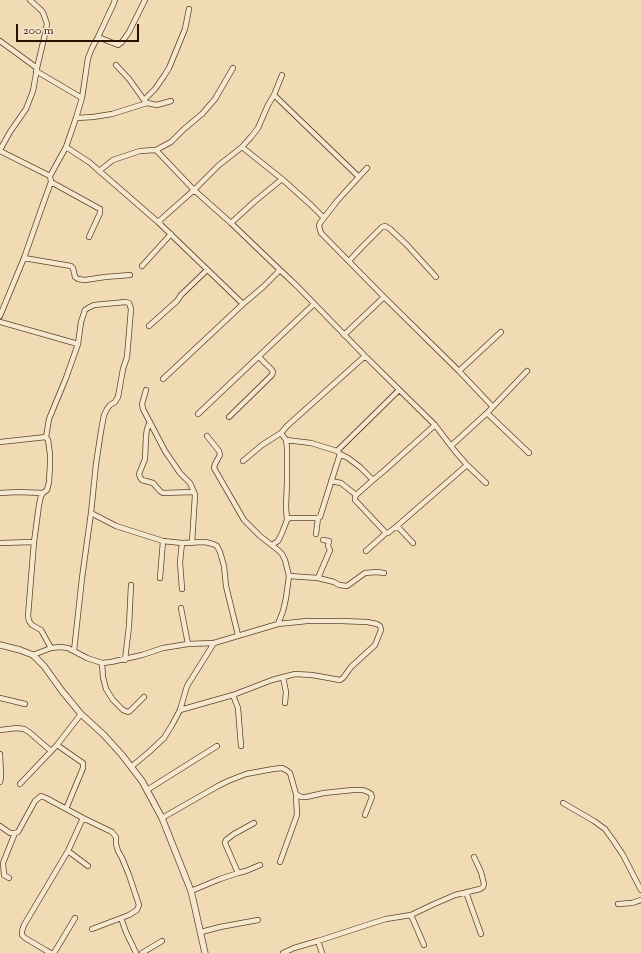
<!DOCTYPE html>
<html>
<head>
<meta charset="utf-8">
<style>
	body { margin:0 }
	#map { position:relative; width:641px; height:953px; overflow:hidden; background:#f1dbb5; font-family:"Sorts Mill Goudy",serif }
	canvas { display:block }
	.scale { position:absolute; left:16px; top:24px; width:123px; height:18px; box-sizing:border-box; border:2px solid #2b1000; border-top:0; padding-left:5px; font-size:12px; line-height:14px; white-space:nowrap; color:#2b1000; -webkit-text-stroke:3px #f6e8cf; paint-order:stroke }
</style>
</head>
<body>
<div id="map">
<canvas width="641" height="953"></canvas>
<div class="scale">200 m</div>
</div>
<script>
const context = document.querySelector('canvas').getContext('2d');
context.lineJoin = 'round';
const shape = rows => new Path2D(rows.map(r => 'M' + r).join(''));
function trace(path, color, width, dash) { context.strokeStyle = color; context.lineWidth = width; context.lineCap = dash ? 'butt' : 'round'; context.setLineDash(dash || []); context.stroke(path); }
const minor = shape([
	[98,37,118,45,122,42,129,32,145,0],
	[0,41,37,68],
	[116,65,129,79,144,100],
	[36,71,82,98],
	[274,95,359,177],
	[147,103,144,100,155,89,164,76,169,68,185,29,189,9],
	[76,118,93,117,112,114,147,103,157,105,171,101],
	[66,147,89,162,158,222,243,304],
	[242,147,282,179],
	[0,150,10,132,26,109,33,91,37,68,45,34,47,24,44,15,42,11,30,0],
	[156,150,194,190,231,223,280,270,297,286,365,356,435,425,454,450,467,465,397,526,388,533,386,533,355,500,355,498,356,495,373,480,360,467,348,458,340,454,337,451,311,443,286,440],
	[0,151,50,176],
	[367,168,337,201,320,223,319,226,321,233,384,297,459,371,492,406],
	[99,171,113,160,140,151,156,150,171,142,184,129,202,114,215,99,233,68],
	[51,182,100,209,100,213,89,237],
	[158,222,194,190,219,165,242,147,251,137,258,128,268,105,274,95,282,75],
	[231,223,254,202,282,179,311,205,324,218],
	[24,258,71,266,73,268,75,277,78,279,85,280,105,277,130,275],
	[349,261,361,248,382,227,385,226,390,229,407,245,436,277],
	[142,266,171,234],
	[0,316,24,258,42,207,51,182,50,176,66,147,76,118,82,98,88,58,92,48,98,37,113,5,115,0],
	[0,322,78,344],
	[149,326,177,301,181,295,207,270],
	[344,335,384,297],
	[459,371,501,332],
	[163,379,243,304,263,287,280,270],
	[146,390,142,404,143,409,165,451,180,473,190,483,194,492,195,495,192,543],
	[487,413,529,453],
	[198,414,314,304],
	[229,417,272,375,273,372,271,369,259,357],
	[150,422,147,429,146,436,145,459,139,474,140,477,142,480,153,483,160,491,163,493,194,492],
	[207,436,219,451,220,455,215,464,214,468,244,520,260,536,278,550,282,554,285,560,289,576,286,598,283,611,278,624],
	[0,442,46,437],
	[452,445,487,413,527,371],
	[337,451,399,390],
	[243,461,262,445,281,433],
	[467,465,486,483],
	[373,480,385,470,435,425],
	[331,481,341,483,356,495],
	[0,493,18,492,43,493],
	[91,513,116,526,163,541,182,543,205,542,213,544,217,546,220,552,224,566,226,586,238,635],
	[287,520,286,507,287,481,287,448,286,440,281,433,287,426,365,356],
	[397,526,413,543],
	[316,534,318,518],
	[0,543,34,542],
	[182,543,180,562,182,589],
	[272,545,278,541,282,533,287,520,290,518,317,518,320,517,340,454],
	[366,551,386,533],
	[289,576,318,578,334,582,339,585,347,586,365,573,377,572,384,573],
	[160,578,163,541],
	[318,578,330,550,328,546,329,541,323,540],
	[181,608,188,644],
	[51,648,41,630,32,625,29,621,28,616,34,542,39,505,41,496,43,493,47,490,49,482,50,465,50,454,48,440,46,437,49,419,66,378,78,344,81,322,85,310,88,308,94,305,126,302,129,303,131,309,127,357,123,369,118,397,115,402,110,405,107,409,104,415,101,431,96,464,91,513,82,578,74,651],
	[33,655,51,648,60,647,68,648,87,658,102,663,111,662,142,655,163,648,188,644,214,643,278,624,307,621,341,621,367,622,377,624,380,626,381,630,375,645,351,667,343,678,340,680,312,675,295,674,272,680,233,695,180,710],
	[125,660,129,626,131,585],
	[102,663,103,677,106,689,113,700,123,710,128,712,130,711,144,697],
	[283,677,286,692,285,703],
	[233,695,238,708,241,746],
	[0,698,25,704],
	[0,730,17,728,24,729,29,732,51,751],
	[57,745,80,761,83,763,83,768,66,809],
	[0,754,1,777,0,782],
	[131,767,149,752,164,738,172,725,180,710,187,686,214,643],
	[20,784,57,745,81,714],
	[147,790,217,746],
	[563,803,594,821,605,829,613,840,623,855,641,890],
	[162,818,218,786,228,781,246,774,273,769,282,768,286,770,290,773,296,794,301,797,306,797,324,793,353,790,363,790,368,792,371,794,372,797,365,815],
	[0,826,10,833,15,833,18,832,35,801,41,796,46,798,83,818,112,832,116,837,116,844,118,851,122,858,129,875,139,905,137,910,129,915,92,929],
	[68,851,88,866],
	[280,862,297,815,296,794],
	[238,873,225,843,226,840,234,834,254,823],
	[9,878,4,875,3,863,15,833],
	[191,891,220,879,238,873,246,871,260,865],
	[466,892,481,934],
	[618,904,632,903,641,900],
	[411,915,424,945],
	[121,918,126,932,136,953],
	[201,932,220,927,258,920],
	[318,941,322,953],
	[51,953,47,951,25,938,22,935,22,931,24,925,68,851,83,818],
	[54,953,75,918],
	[142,953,162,941],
	[283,953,294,948,318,941,373,923,386,919,411,915,432,905,455,895,480,889,483,887,484,884,481,872,474,857]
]);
const tertiary = shape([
	[0,645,20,650,33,655,44,666,62,691,81,714,104,735,122,755,142,781,162,818,191,891,195,908,205,953]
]);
trace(minor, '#5c432d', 6);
trace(tertiary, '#5c432d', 7);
trace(minor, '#f6e8cf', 4.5);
trace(tertiary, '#f6e8cf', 5.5);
</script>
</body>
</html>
